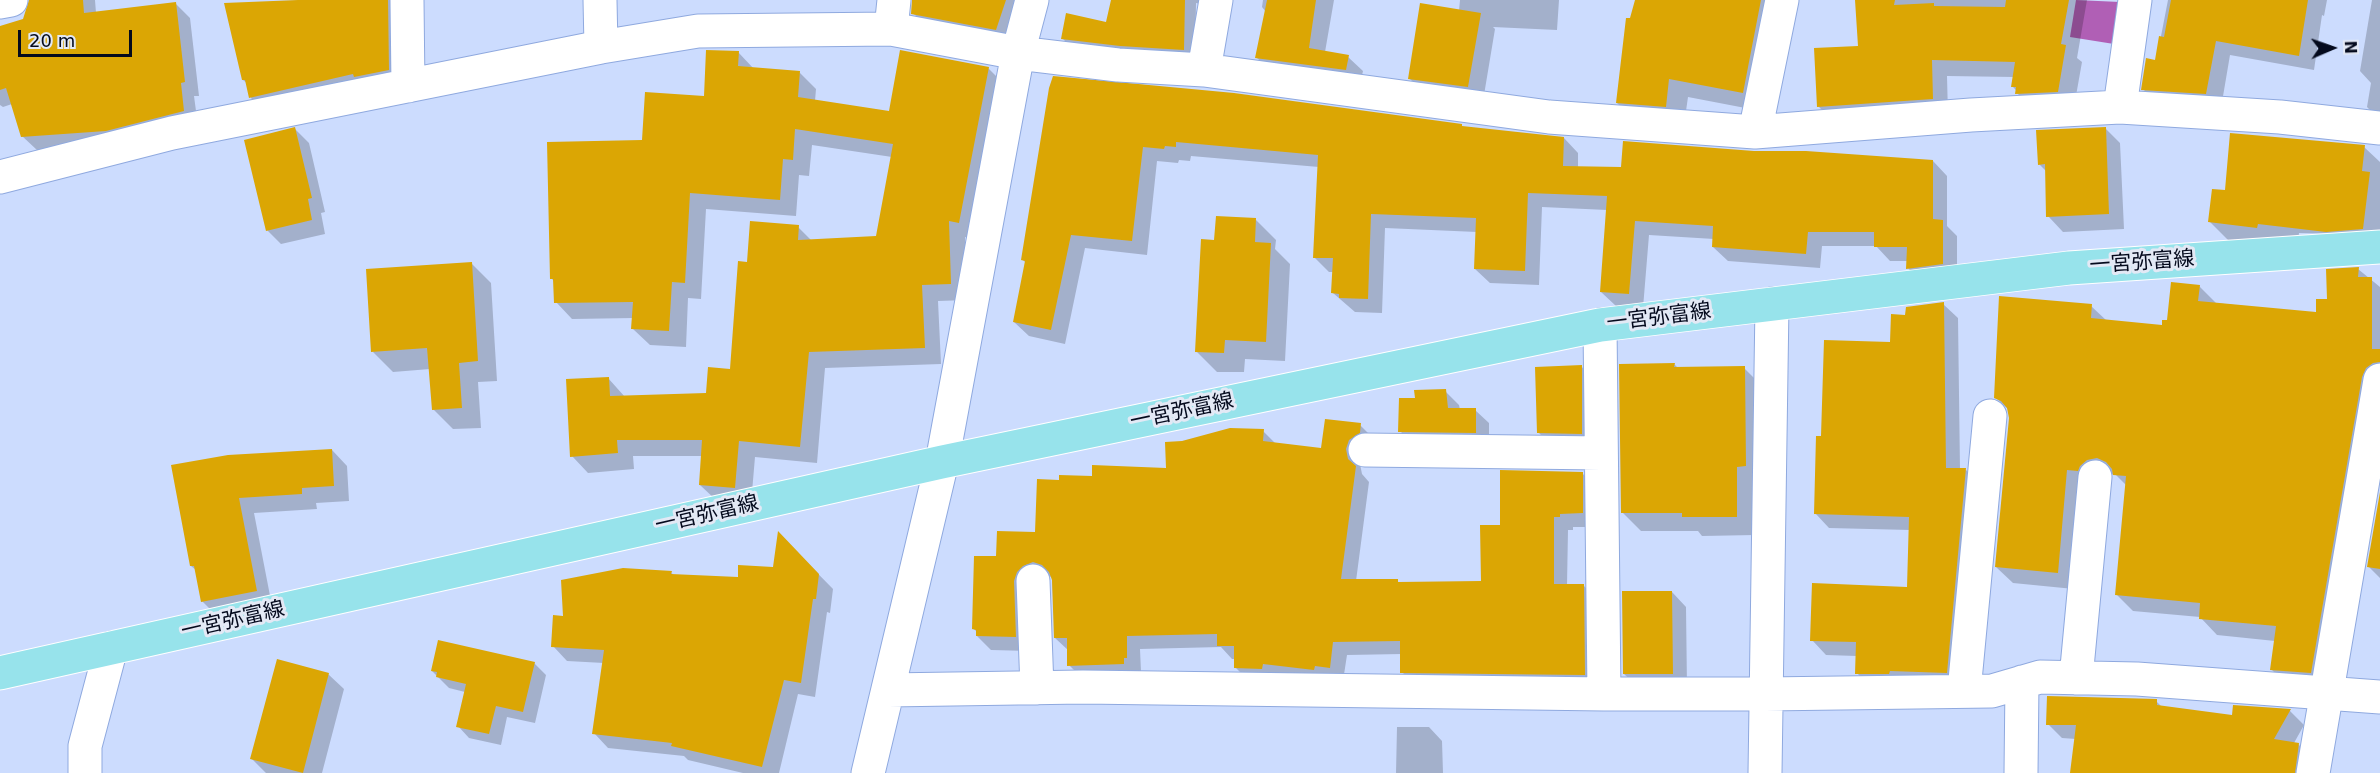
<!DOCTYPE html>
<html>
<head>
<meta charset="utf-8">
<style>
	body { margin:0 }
	#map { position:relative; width:2380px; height:773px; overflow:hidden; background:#ccdcfe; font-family:"DejaVu Sans",sans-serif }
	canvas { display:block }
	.north { position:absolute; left:2302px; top:18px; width:60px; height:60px; -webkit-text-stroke:4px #e3e9f5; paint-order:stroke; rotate:88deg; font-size:16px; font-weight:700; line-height:24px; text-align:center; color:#040a1d }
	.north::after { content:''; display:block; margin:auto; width:21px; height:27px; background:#040a1d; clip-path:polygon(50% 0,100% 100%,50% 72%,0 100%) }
	.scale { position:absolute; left:18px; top:30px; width:114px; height:27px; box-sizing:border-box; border:3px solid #040a1d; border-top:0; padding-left:8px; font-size:18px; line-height:21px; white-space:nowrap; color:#040a1d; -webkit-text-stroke:4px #e3e9f5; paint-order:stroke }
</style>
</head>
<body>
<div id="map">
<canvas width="2380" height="773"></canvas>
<div class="north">N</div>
<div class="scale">20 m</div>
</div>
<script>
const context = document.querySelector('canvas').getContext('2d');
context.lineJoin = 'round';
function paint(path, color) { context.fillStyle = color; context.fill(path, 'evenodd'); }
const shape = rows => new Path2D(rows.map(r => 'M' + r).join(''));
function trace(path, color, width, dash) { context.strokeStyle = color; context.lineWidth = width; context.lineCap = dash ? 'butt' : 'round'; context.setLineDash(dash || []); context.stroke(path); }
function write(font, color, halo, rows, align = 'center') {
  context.font = font + ' "DejaVu Sans","Noto Sans JP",sans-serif'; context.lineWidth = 6; context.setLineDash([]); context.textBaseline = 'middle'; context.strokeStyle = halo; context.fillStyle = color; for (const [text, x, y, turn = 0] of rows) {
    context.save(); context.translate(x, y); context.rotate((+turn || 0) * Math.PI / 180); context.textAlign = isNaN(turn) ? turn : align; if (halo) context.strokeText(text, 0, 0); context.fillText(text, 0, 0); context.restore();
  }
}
paint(shape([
	[2076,0,2120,2,2114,44,2070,37]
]), '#b05fb5');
paint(shape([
	[31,0,95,0,96,13,175,3,190,18,199,96,194,96,198,126,121,144,37,150,22,136,12,104,3,107,0,105,0,28,25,20],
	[309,0,406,0,404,85,266,113,251,98,248,84,243,80],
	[914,0,1023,0,1011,44,928,28,913,13],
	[1112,0,1211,0,1210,6,1196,3,1195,62,1075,51,1063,39,1107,23],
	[1263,0,1334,0,1325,52,1348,57,1363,71,1360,84,1272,72,1257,58,1266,12,1262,7],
	[1460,0,1559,0,1557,30,1493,27,1495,29,1483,101,1424,93,1409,78,1459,11],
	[1636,0,1783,0,1761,111,1688,97,1684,125,1636,122,1617,103],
	[1856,0,2087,0,2077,58,2082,62,2074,107,2032,109,2017,93,2017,91,2012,86,2014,77,1947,76,1948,115,1834,122,1818,106,1860,48],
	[2168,0,2327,0,2324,16,2322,15,2314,70,2230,55,2221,108,2158,104,2143,89,2156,62],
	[2372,0,2380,0,2380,120,2367,107,2371,83,2360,71],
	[738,52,754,69,799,72,816,89,815,101,891,113,988,68,1005,85,976,239,965,237,967,300,938,301,941,364,825,368,817,463,755,457,751,504,717,501,700,485,703,456,633,456,634,469,588,473,572,456,608,378,625,397,707,394,732,371,749,263,798,227,812,241,878,238,892,157,812,145,809,176,799,175,796,216,706,209,701,299,688,298,686,347,650,345,633,329,634,318,572,319,556,302,555,282,551,278,643,142,705,97],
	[1051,88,1564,138,1578,153,1578,168,1623,169,1754,152,1933,161,1947,176,1947,226,1957,236,1957,279,1922,283,1908,268,1908,261,1890,261,1876,246,1822,246,1820,268,1728,261,1713,247,1714,239,1649,235,1643,308,1616,306,1601,292,1607,210,1542,207,1539,285,1490,283,1475,269,1477,232,1385,228,1382,313,1355,312,1333,293,1334,272,1329,272,1314,257,1319,167,1191,156,1190,161,1179,160,1178,163,1157,161,1147,255,1085,248,1065,344,1029,336,1014,322,1026,263,1023,260],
	[2105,128,2120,143,2124,229,2063,232,2048,216,2046,171,2039,164],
	[295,129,309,143,325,212,321,213,325,234,281,244,267,230],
	[2364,147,2380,162,2380,235,2299,233,2298,244,2275,246,2228,240,2210,222,2226,192],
	[1256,220,1276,240,1275,249,1290,264,1285,361,1245,359,1244,372,1217,372,1197,352,1216,241],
	[471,263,491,283,497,381,478,382,481,428,453,429,433,409,430,369,393,372,373,352],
	[2358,269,2380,287,2380,389,2327,689,2288,686,2272,670,2275,641,2217,635,2200,617,2133,611,2116,594,2127,486,2115,474,2105,476,2074,589,2013,583,1996,567,2010,418,2009,410,1996,398,2091,306,2107,321,2163,327,2199,286,2216,303,2318,314],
	[1943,304,1958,318,1960,470,1966,470,1980,484,1961,687,1871,688,1857,673,1857,656,1826,655,1812,640,1909,588,1910,530,1829,528,1815,513,1822,438,1892,344,1907,316],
	[1674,364,1679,369,1744,368,1763,387,1755,535,1702,536,1698,531,1641,531,1622,512],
	[1581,366,1596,382,1597,449,1554,448,1539,433],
	[1445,391,1459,405,1460,410,1475,410,1489,423,1489,446,1414,445,1400,431,1416,399],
	[1360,425,1374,439,1360,464,1362,474,1369,482,1356,581,1397,581,1400,583,1482,582,1502,526,1582,473,1596,487,1597,527,1573,527,1573,530,1568,530,1567,585,1583,585,1597,599,1598,688,1416,686,1402,672,1402,654,1347,655,1343,681,1249,681,1235,667,1235,659,1232,659,1221,647,1140,649,1141,672,1083,679,1069,665,1069,651,1055,638,1052,577,1048,576,1030,651,991,650,977,636,977,632,974,629,998,558,1036,533,1061,482,1168,470,1263,431,1276,444,1322,450],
	[332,450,347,466,349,501,316,503,317,509,254,513,272,606,217,616,202,601,196,570,191,566,173,467],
	[2380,500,2380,578,2369,567],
	[779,534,833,589,830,613,827,612,815,697,798,694,779,773,743,773,688,760,684,756,608,748,594,733,604,663,567,661,553,646,564,617,671,572,674,576,739,578,774,569],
	[1672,592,1686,607,1687,688,1639,688,1624,674],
	[534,663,546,675,535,723,507,717,501,745,469,738,458,726,465,692,449,688,432,671],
	[328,674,344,689,322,773,266,773,252,759],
	[2156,701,2163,708,2233,717,2235,707,2290,711,2304,725,2294,743,2298,744,2313,759,2311,773,2072,773,2076,739,2062,738,2048,724],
	[1397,727,1429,727,1442,741,1443,773,1396,773]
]), '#0003');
paint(shape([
	[29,0,83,0,84,13,176,2,185,82,181,83,184,111,106,131,21,137,6,88,0,90,0,26,23,19],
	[298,0,388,0,389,70,354,77,353,74,249,98,245,80,242,80,224,3],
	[912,0,1006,0,996,30,911,14],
	[1111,0,1185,0,1184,50,1120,46,1061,39,1066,13,1106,22],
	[1267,0,1316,0,1309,48,1349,55,1346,70,1255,58],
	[1635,0,1761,0,1743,93,1669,79,1666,107,1616,103,1626,18,1630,18],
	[1855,0,1895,0,1894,5,1934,3,1934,6,2005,7,2006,0,2069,0,2061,44,2066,45,2058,92,2015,94,2016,87,2011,87,2015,62,1932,60,1933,99,1817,107,1814,48,1858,46],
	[2171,0,2308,0,2299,56,2216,41,2206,94,2141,90,2146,58,2155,60,2159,36,2164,37],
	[1420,3,1481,13,1468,87,1408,79],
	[706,50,739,51,738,66,800,71,798,97,889,111,900,50,989,67,959,223,949,221,951,284,922,285,925,348,809,352,800,447,739,441,735,488,699,485,702,440,617,440,618,453,570,457,566,379,609,377,610,396,706,393,708,367,730,369,738,261,747,262,750,221,799,225,798,240,876,236,893,144,795,129,793,160,783,159,780,200,690,193,685,283,672,282,669,331,631,329,633,302,554,303,553,279,550,279,547,142,642,140,645,92,704,96],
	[1053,76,1234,93,1462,124,1462,126,1564,137,1563,166,1621,167,1623,141,1754,151,1806,151,1933,160,1933,219,1943,220,1943,264,1906,269,1907,247,1874,247,1874,232,1808,232,1806,254,1712,247,1713,226,1635,221,1629,294,1600,292,1607,196,1528,193,1525,271,1474,269,1476,218,1371,214,1368,299,1339,298,1339,294,1331,293,1333,258,1313,258,1318,155,1176,142,1176,147,1165,146,1164,149,1143,147,1132,241,1071,235,1051,330,1013,322,1025,261,1021,260,1049,88],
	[295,127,312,198,308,199,312,220,266,231,244,140],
	[2106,127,2109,214,2046,217,2045,164,2038,165,2036,130],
	[2230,133,2365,145,2362,171,2370,172,2363,229,2326,232,2258,224,2257,228,2208,222,2212,189,2225,190],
	[1216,216,1256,218,1255,242,1271,243,1266,342,1225,340,1224,353,1195,352,1201,239,1214,240],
	[472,262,478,361,459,363,462,408,432,410,427,348,371,352,366,269],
	[2359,267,2358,277,2372,277,2372,349,2380,349,2380,362,2373,363,2366,368,2362,377,2311,673,2270,670,2276,626,2199,619,2200,603,2115,595,2126,476,2113,475,2112,469,2106,462,2097,458,2087,460,2080,466,2078,471,2067,470,2058,573,1995,567,2009,418,2007,408,2001,401,1994,398,1999,296,2092,304,2091,318,2162,325,2162,320,2167,320,2171,282,2200,285,2198,301,2316,312,2316,299,2327,299,2326,269],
	[1944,302,1946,468,1966,468,1947,673,1890,671,1889,674,1855,674,1856,642,1810,641,1812,583,1907,587,1909,517,1814,514,1816,436,1821,436,1824,340,1890,342,1891,314,1905,315,1906,307],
	[1675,363,1674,367,1745,366,1746,466,1737,467,1737,517,1682,517,1682,513,1621,513,1619,364],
	[1582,365,1582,434,1537,433,1535,367],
	[1446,389,1448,408,1476,408,1476,433,1398,432,1399,398,1415,398,1414,390],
	[1325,419,1361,423,1360,433,1349,440,1346,449,1348,459,1356,466,1341,579,1398,579,1398,582,1481,581,1480,525,1500,525,1500,470,1583,472,1583,513,1560,514,1560,517,1554,517,1554,584,1584,584,1585,675,1400,673,1400,641,1333,642,1330,668,1315,666,1314,670,1263,664,1262,669,1234,668,1234,646,1217,646,1217,634,1127,636,1127,658,1124,658,1124,664,1067,666,1067,638,1054,638,1052,580,1049,572,1042,565,1033,562,1023,566,1017,572,1014,581,1016,637,976,636,976,630,972,629,974,556,996,556,997,531,1035,532,1037,479,1059,480,1059,475,1092,476,1092,465,1166,468,1165,442,1182,441,1230,428,1264,429,1263,441,1321,448],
	[332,449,334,486,302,488,302,494,239,498,257,591,201,602,194,566,190,566,171,465,228,455],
	[2380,492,2380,569,2367,567],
	[778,531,819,574,816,599,813,599,801,683,784,680,762,767,671,746,672,743,592,734,604,650,551,647,553,615,563,616,561,580,623,568,672,571,671,574,738,577,738,565,773,567],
	[1622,591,1672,591,1673,674,1623,674],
	[438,640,535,662,523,712,496,706,489,734,456,727,466,684,436,677,437,672,431,671],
	[277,659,329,673,303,773,250,759],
	[2047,696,2157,699,2157,705,2232,715,2233,705,2291,709,2274,739,2299,743,2295,773,2070,773,2076,725,2046,725]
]), '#dba604');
const minor = shape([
	[407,0,408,86],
	[600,0,601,47],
	[0,2,11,0],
	[891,29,894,0],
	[1204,70,1216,0],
	[2120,107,2135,0],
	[1755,132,1782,0],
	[0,177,172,133,601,47,698,31,891,29,1018,53,1118,65,1204,70,1549,117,1755,132,1971,115,2120,107,2280,117,2380,128],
	[1600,325,1604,694],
	[1365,450,1601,453],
	[1033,581,1037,688],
	[2076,678,2095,477],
	[888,690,1083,687,1604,694,1765,694,1992,691,2040,677,2137,679,2380,697],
	[1964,691,1990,416],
	[85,773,85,746,111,648],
	[868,773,942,462,1018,53,1032,0],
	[1765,773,1772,304],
	[2021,773,2022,682],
	[2313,773,2380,380]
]);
const major = shape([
	[0,673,942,462,1600,325,2069,268,2380,247]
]);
trace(minor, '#8fa9df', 35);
trace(major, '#fff', 35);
trace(minor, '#fff', 33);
trace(major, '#97e3eb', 33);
write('21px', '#040a1d', '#e3e9f5', [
	["一宮弥富線",2142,263,-4],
	["一宮弥富線",1659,318,-7],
	["一宮弥富線",1182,412,-12],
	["一宮弥富線",707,515,-13],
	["一宮弥富線",233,621,-13]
]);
</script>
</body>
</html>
